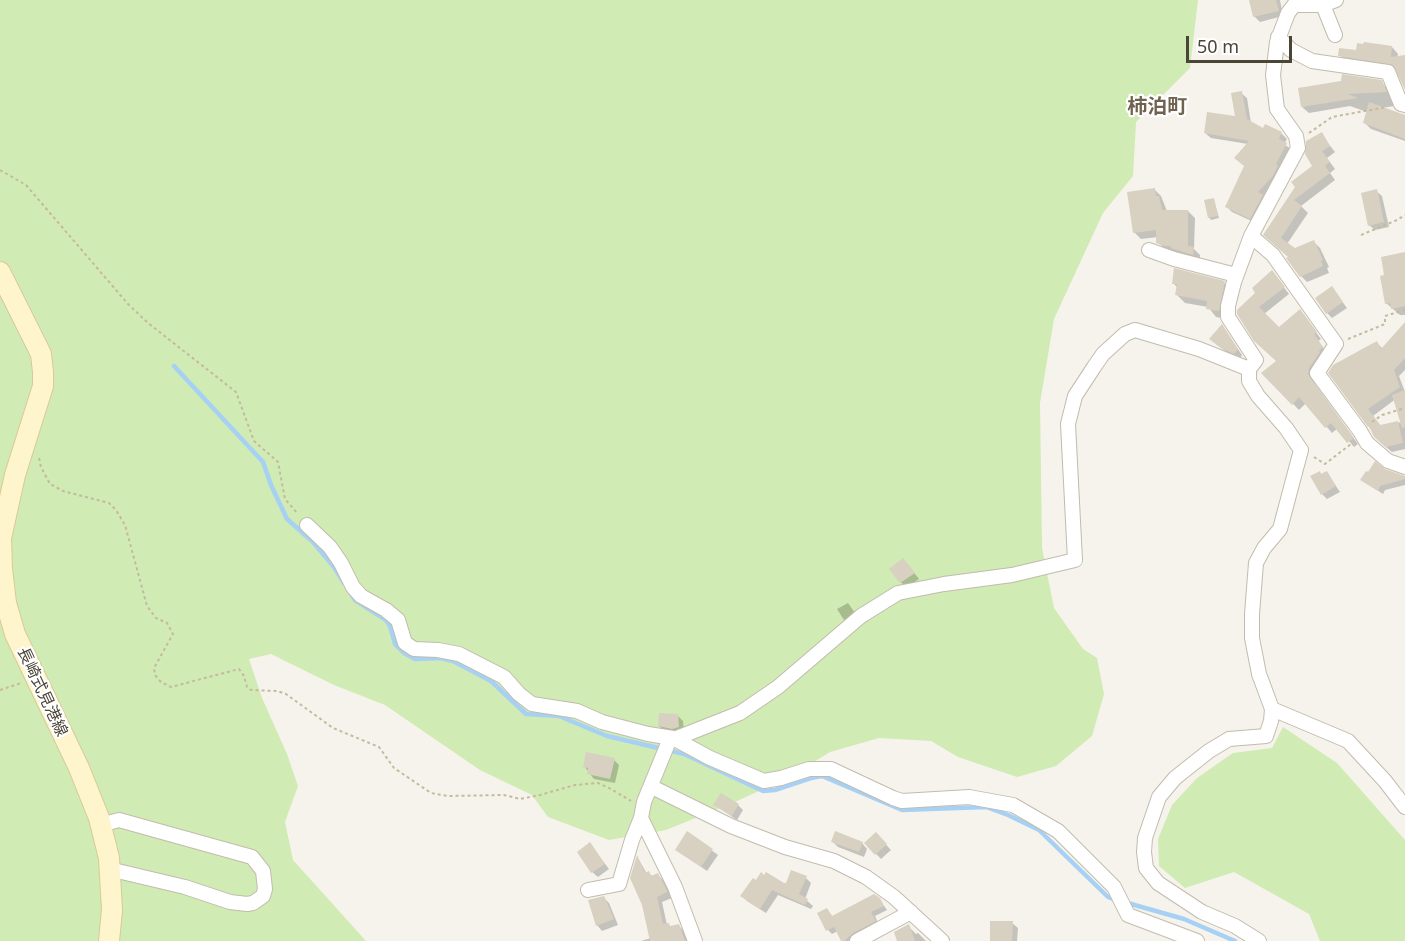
<!DOCTYPE html>
<html>
<head>
<meta charset="utf-8">
<style>
	body { margin:0 }
	#map { position:relative; width:1405px; height:941px; overflow:hidden; background:#f6f3ec; font-family:"Noto Sans",sans-serif }
	canvas { display:block }
	.scale { position:absolute; left:1186px; top:36px; width:106px; height:27px; box-sizing:border-box; border:3px solid #4b4538; border-top:0; padding-left:8px; font-size:18px; line-height:21px; white-space:nowrap; color:#4b4538; -webkit-text-stroke:4px #fff; paint-order:stroke }
</style>
</head>
<body>
<div id="map">
<canvas width="1405" height="941"></canvas>
<div class="scale">50 m</div>
</div>
<script>
const context = document.querySelector('canvas').getContext('2d');
context.lineJoin = 'round';
function paint(path, color) { context.fillStyle = color; context.fill(path, 'evenodd'); }
const shape = rows => new Path2D(rows.map(r => 'M' + r).join(''));
function trace(path, color, width, dash) { context.strokeStyle = color; context.lineWidth = width; context.lineCap = dash ? 'butt' : 'round'; context.setLineDash(dash || []); context.stroke(path); }
function write(font, color, halo, rows, align = 'center') {
  context.font = font + ' "Noto Sans","Noto Sans JP",sans-serif'; context.lineWidth = 4.5; context.setLineDash([]); context.textBaseline = 'middle'; context.strokeStyle = halo; context.fillStyle = color; for (const [text, x, y, turn = 0] of rows) {
    context.save(); context.translate(x, y); context.rotate((+turn || 0) * Math.PI / 180); context.textAlign = isNaN(turn) ? turn : align; if (halo) context.strokeText(text, 0, 0); context.fillText(text, 0, 0); context.restore();
  }
}
paint(shape([
	[0,0,1198,0,1190,68,1136,122,1133,176,1103,213,1054,319,1040,403,1042,548,1054,608,1083,649,1097,658,1104,694,1092,736,1056,766,1017,777,958,757,931,741,879,738,830,752,789,777,735,802,666,830,609,840,548,817,532,795,480,770,385,705,334,685,271,654,249,659,262,698,287,754,298,786,285,822,293,860,366,941,0,941],
	[1283,727,1337,763,1405,840,1405,941,1320,941,1309,914,1234,872,1185,888,1159,866,1158,839,1172,805,1197,778,1233,753,1272,748]
]), '#d0ebb3');
paint(shape([
	[1251,0,1280,0,1283,16,1260,22,1254,16],
	[1392,47,1398,54,1397,58,1405,56,1405,86,1397,70,1346,61,1340,55],
	[1381,82,1387,88,1395,106,1381,108,1405,117,1405,141,1371,129,1365,123,1368,111,1364,111,1350,106,1309,113,1302,107],
	[1241,93,1247,98,1251,123,1264,130,1266,126,1282,134,1287,139,1284,144,1292,150,1277,182,1263,197,1267,201,1256,223,1232,212,1227,207,1246,166,1248,144,1211,138,1205,133,1237,118],
	[1321,134,1335,152,1327,158,1335,169,1330,173,1335,180,1301,206,1308,213,1287,244,1295,250,1314,242,1320,248,1329,267,1327,268,1329,273,1307,282,1301,276,1290,258,1265,235,1314,166],
	[1154,189,1161,196,1167,211,1188,211,1195,218,1194,249,1200,255,1200,260,1165,249,1158,242,1158,237,1141,239,1134,232],
	[1376,191,1382,196,1389,227,1375,230,1369,225],
	[1214,200,1219,218,1211,220,1209,217],
	[1405,253,1405,315,1400,315,1386,303,1386,276],
	[1272,272,1289,294,1264,314,1279,329,1300,311,1321,339,1318,341,1328,354,1315,375,1315,385,1358,444,1354,447,1338,428,1332,433,1306,403,1299,410,1263,373,1278,361,1255,340,1257,293],
	[1173,283,1224,283,1233,291,1227,319,1216,317,1208,307,1185,303,1177,295,1178,288],
	[1332,288,1347,308,1332,318,1327,313],
	[1405,324,1405,370,1399,376,1405,392,1373,416,1381,426,1402,422,1405,408,1405,449,1392,452,1381,443,1330,373,1377,343,1383,349],
	[1222,326,1242,355,1240,358,1228,353,1216,344],
	[1384,471,1405,478,1405,485,1385,490,1383,494,1362,480],
	[1327,473,1340,492,1327,499,1322,494,1322,475],
	[908,565,919,579,906,588,891,570],
	[848,603,855,613,844,620,837,609],
	[677,715,683,721,684,732,665,731,659,726],
	[614,760,619,765,615,783,594,779,585,767],
	[715,805,738,805,743,810,737,820],
	[688,833,718,855,707,871,677,850],
	[876,834,891,850,881,859,866,843],
	[833,842,862,843,867,849,864,857,838,847],
	[590,844,609,869,598,877,592,872],
	[638,858,647,874,649,873,653,877,658,875,663,880,672,898,662,902,667,925,672,927,679,926,684,931,688,941,641,941,651,938],
	[764,877,783,885,806,878,811,883,805,899,813,906,811,909,778,895,766,913,747,901,742,896,756,882],
	[604,898,609,903,618,925,602,931,597,925],
	[879,899,887,910,875,916,879,925,854,941,843,941,838,931,832,934,828,930,827,910,833,917],
	[1012,923,1018,928,1017,941,991,941],
	[908,926,916,934,918,933,926,941,899,941]
]), '#0003');
trace(shape([
	[174,366,263,462,271,485,287,519,313,542,334,567,344,583],
	[350,592,355,600,386,620,390,626,395,644,404,653,415,659,441,658,453,661,491,681,526,714,559,716,607,736,684,754,763,791,775,790,811,778,822,776,902,810,986,807,1008,815,1039,830,1108,897,1116,900],
	[1124,902,1184,919,1235,941]
]), '#a7d1f4', 4.5);
paint(shape([
	[1249,0,1276,0,1279,11,1253,17],
	[1364,42,1392,46,1391,57,1405,55,1405,90,1393,65,1338,56,1339,48,1356,50,1357,43,1363,44],
	[1342,74,1382,80,1387,92,1348,94,1358,98,1301,107,1298,88,1341,81],
	[1242,91,1247,119,1263,128,1265,124,1282,132,1279,139,1287,143,1276,164,1278,166,1272,177,1258,192,1263,195,1250,219,1225,207,1244,166,1234,158,1249,141,1204,133,1207,112,1235,116,1231,93],
	[1369,102,1405,115,1405,139,1363,123],
	[1322,132,1330,146,1322,151,1330,162,1325,166,1330,173,1294,200,1302,206,1281,238,1295,248,1314,240,1323,260,1321,261,1323,266,1300,277,1286,258,1288,257,1263,235,1295,187,1291,182,1312,166,1305,154,1306,141],
	[1155,188,1156,196,1159,196,1162,210,1188,210,1188,246,1194,247,1193,255,1171,248,1171,246,1165,246,1156,243,1156,230,1133,233,1127,192],
	[1377,189,1384,222,1368,226,1361,193],
	[1214,198,1218,216,1208,218,1204,200],
	[1405,252,1405,306,1391,309,1390,303,1385,304,1380,276,1384,275,1381,257],
	[1174,268,1225,281,1219,311,1206,309,1207,301,1175,295,1177,284,1172,284],
	[1272,270,1285,287,1259,307,1279,327,1300,309,1317,332,1314,334,1323,347,1319,351,1320,352,1309,368,1308,374,1354,438,1347,443,1331,423,1325,428,1299,397,1292,405,1261,373,1276,361,1254,341,1237,314,1237,310,1255,293,1252,288],
	[1332,286,1343,302,1326,314,1315,298],
	[1405,322,1405,358,1394,370,1400,387,1368,409,1380,425,1398,421,1403,443,1386,447,1374,437,1369,426,1368,427,1328,373,1333,365,1377,341,1381,349],
	[1222,324,1238,349,1234,354,1221,348,1209,339],
	[1405,390,1405,427,1402,428,1392,395],
	[1375,461,1385,469,1405,476,1405,479,1380,486,1378,491,1360,480,1366,471,1368,472],
	[1320,471,1321,474,1327,471,1336,486,1321,495,1310,476],
	[903,558,915,573,900,583,889,569],
	[659,713,678,714,679,727,672,729,658,726],
	[586,752,615,758,610,779,587,774,588,768,583,767],
	[721,793,739,804,732,816,713,805],
	[687,831,713,849,701,867,675,850],
	[835,831,863,842,859,852,831,842],
	[876,832,887,844,875,855,864,843],
	[590,842,605,864,591,873,577,852],
	[637,855,645,873,649,871,651,876,658,873,667,891,667,892,657,897,663,924,669,923,670,926,679,924,685,941,650,941,642,905,630,878],
	[791,870,807,876,799,894,808,899,805,905,772,890,760,909,740,896,753,878,756,880,761,872,764,875,766,872,784,883,786,883],
	[874,894,880,898,884,906,871,912,876,921,853,933,844,941,841,941,834,927,826,931,817,913,827,908,832,916],
	[604,896,614,919,596,926,588,900],
	[990,921,1013,921,1012,941,990,941],
	[909,924,915,941,897,941,894,932]
]), '#d8d0c0');
const minor = shape([
	[1294,5,1323,5,1336,0],
	[1323,5,1335,35],
	[1278,37,1291,50,1312,61,1388,72,1401,104,1405,105],
	[1251,236,1273,255,1336,344,1317,373,1360,431,1367,443,1388,461,1405,467],
	[1149,250,1174,259,1236,275],
	[307,525,330,547,341,563,353,587,361,596,386,610,398,620,405,643,414,649,438,650,459,654,504,677,519,694,532,704,577,711,602,722,648,734,673,738,710,758,764,781,781,778,809,769,831,769,893,798,902,801,969,797,1013,805,1058,831,1114,887,1128,915,1197,941],
	[1272,709,1348,741,1385,781,1405,807],
	[652,787,731,826,785,847,834,861,866,877,894,897,942,941],
	[100,825,119,820,252,857,263,871,265,889,263,896,253,903,247,904,230,902,185,887,109,869],
	[588,890,619,884,632,840,641,818],
	[695,941,675,887,641,818,644,802,669,741,740,713,778,687,861,616,898,593,944,584,1012,575,1075,560,1068,424,1075,396,1094,367,1103,354,1125,334,1135,330,1199,349,1249,369],
	[857,941,911,912],
	[1259,941,1235,926,1202,912,1158,883,1146,868,1144,852,1145,838,1159,797,1175,778,1209,751,1229,739,1266,736,1271,721,1272,709,1259,674,1252,638,1252,614,1256,563,1264,548,1280,529,1301,450,1286,428,1258,396,1249,381,1249,369,1256,360,1228,317,1228,306,1234,282,1251,236,1298,148,1296,136,1277,109,1273,75,1277,42,1288,13,1298,0]
]);
const secondary = shape([
	[0,272,41,354,43,372,43,386,15,475,1,538,2,569,6,603,15,634,79,768,99,818,109,858,112,910,109,941]
]);
trace(minor, '#c2bcad', 16);
trace(secondary, '#d8ca9a', 22);
trace(shape([
	[1309,133,1332,117,1387,107],
	[0,170,26,185,128,304,148,323,236,392,254,441,278,462,285,499,298,514],
	[1361,235,1397,220,1405,215],
	[1348,339,1385,324,1385,316,1405,310],
	[1372,422,1382,415,1405,408],
	[1314,457,1325,464,1351,444],
	[39,458,41,467,50,484,63,491,109,503,116,510,125,525,147,606,156,618,167,623,173,634,154,668,155,675,161,682,171,687,239,669,244,676,247,687,251,690,277,691,286,694,333,728,379,747,394,768,431,793,448,796,504,795,520,799,540,795,575,785,598,783,611,789,631,801],
	[0,690,21,683]
]), '#c5b99e', 2, [3, 3]);
trace(minor, '#fff', 14);
trace(secondary, '#fff5cd', 20);
write('16px', '#4b4538', '#fff', [
	["長崎式見港線",42,692,65]
]);
write('bold 20px', '#6f634f', '#fff', [
	["柿泊町",1157,107]
]);
</script>
</body>
</html>
